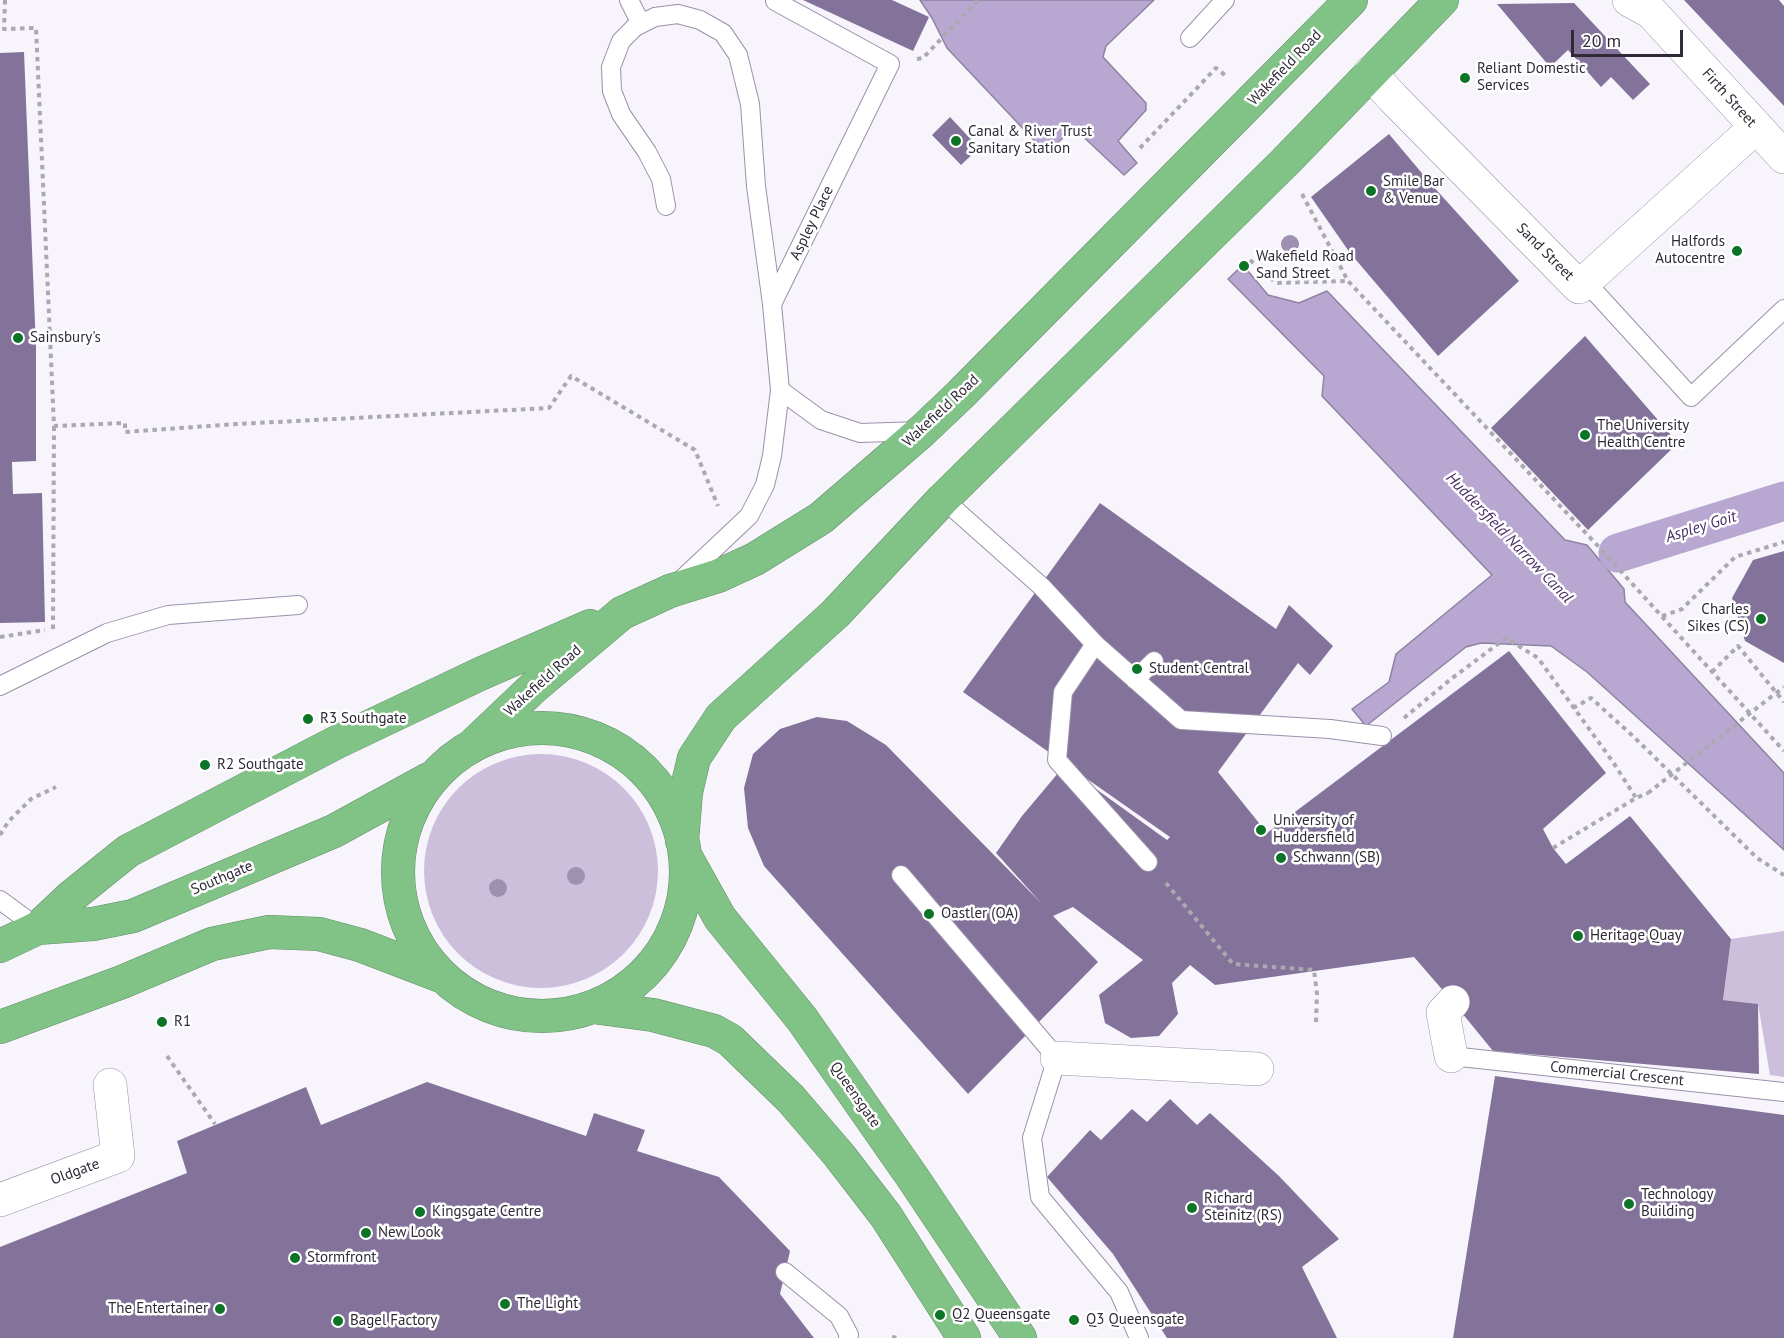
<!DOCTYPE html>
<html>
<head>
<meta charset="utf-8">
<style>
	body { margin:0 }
	#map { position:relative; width:1784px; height:1338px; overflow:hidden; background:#f7f5fb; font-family:"PT Sans",sans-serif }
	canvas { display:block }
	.scale { position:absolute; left:1571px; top:30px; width:112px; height:27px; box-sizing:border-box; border:3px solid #2f2a36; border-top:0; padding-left:8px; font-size:18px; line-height:21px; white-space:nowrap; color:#2f2a36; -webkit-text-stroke:4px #fff; paint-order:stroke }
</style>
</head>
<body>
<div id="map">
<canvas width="1784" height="1338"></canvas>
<div class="scale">20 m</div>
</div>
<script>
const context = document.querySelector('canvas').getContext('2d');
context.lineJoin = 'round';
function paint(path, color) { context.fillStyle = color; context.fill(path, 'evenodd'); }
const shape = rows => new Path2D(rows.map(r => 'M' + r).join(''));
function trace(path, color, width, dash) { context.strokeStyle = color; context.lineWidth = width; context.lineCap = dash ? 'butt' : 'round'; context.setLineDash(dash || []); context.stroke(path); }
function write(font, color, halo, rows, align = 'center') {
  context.font = font + ' "PT Sans",sans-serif'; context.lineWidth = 5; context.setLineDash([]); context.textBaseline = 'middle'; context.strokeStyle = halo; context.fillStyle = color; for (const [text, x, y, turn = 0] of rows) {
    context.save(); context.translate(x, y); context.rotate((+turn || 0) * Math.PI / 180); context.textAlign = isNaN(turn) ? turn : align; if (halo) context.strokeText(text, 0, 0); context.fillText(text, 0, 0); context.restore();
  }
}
paint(shape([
	'424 871a117 117 0 1 1 234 0a117 117 0 1 1-234 0Z',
	[1784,931,1784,1077,1770,1075,1758,1004,1723,1000,1731,939]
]), '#cbbfdc');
const water = shape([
	[920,0,1154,0,1106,46,1103,57,1146,103,1146,110,1118,141,1137,163,1124,175,1074,128,1046,153,947,48,932,18,920,0],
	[1243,265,1268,295,1299,303,1327,291,1565,540,1587,545,1624,589,1625,602,1784,773,1784,850,1587,672,1551,646,1481,643,1466,647,1366,726,1352,709,1389,682,1396,654,1492,575,1322,396,1324,376,1228,279,1243,265]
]);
paint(water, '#b8a7d1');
trace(water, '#8f82a2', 1.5);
trace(shape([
	[1618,553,1784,501]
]), '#b8a7d1', 39);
paint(shape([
	[803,0,892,0,929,17,913,51],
	[1684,0,1779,0,1784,6,1784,106],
	[1574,3,1650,84,1633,100,1611,77,1601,87,1568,50,1550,67,1497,4],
	[24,52,36,348,36,461,12,462,13,494,42,493,45,622,0,623,0,53],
	[950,117,979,148,961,165,932,135],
	[1389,134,1431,184,1519,281,1438,356,1350,253,1311,197],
	[1585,336,1678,443,1588,530,1491,428],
	[1100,503,1276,629,1289,605,1333,646,1310,675,1298,663,1218,772,1267,833,1509,651,1606,773,1543,829,1553,848,1566,864,1630,816,1731,939,1723,1000,1758,1004,1759,1074,1493,1051,1453,1002,1414,957,1215,985,1190,965,1172,983,1178,1014,1159,1036,1131,1038,1105,1023,1099,995,1143,960,1073,907,1053,916,1098,962,968,1094,764,866,748,828,744,788,753,754,780,729,817,717,847,721,886,745,1042,904,996,853,1022,816,1064,766,1167,840,1170,837,963,692],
	[1784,551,1784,663,1745,641,1732,598,1753,560],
	[1495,1076,1784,1115,1784,1338,1453,1338],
	[427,1082,586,1136,594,1113,645,1130,637,1151,719,1177,790,1251,780,1294,814,1338,0,1338,0,1247,187,1173,177,1141,306,1087,321,1125],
	[1170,1099,1197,1125,1210,1113,1279,1176,1339,1239,1302,1267,1337,1338,1167,1338,1113,1254,1047,1177,1090,1130,1101,1140,1132,1109,1147,1122]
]), '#83739a');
const lane = shape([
	[629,0,641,24],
	[1190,38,1225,0],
	[666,206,661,179,647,152,621,114,612,91,611,67,621,41,635,27,655,17,678,14,700,20,723,33,738,55,750,104,756,186,772,304,780,390,772,456,765,485,749,516,680,581],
	[1585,281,1691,397,1784,309],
	[772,304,890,64,775,1],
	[780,390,821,420,860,433,920,431],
	[943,499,1042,587,1095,644,1181,720,1330,729,1382,736],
	[1095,644,1063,692,1057,760,1148,862],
	[1135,680,1154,661],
	[0,686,107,633,168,615,298,605],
	[901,875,1057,1058,1032,1138,1040,1197,1119,1292,1139,1338],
	[0,900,38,928],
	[1451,1056,1784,1092],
	[785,1272,839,1316,849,1335,848,1338]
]);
const street = shape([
	[1370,73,1393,98,1579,287,1756,127],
	[1451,1056,1443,1013,1453,1002],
	[1057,1058,1257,1069],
	[0,1200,118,1156,110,1085]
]);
const secondary = shape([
	[1629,0,1651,12,1784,157]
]);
const highway = shape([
	'398 872a144 144 0 1 1 288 0a144 144 0 1 1-288 0Z',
	[473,745,534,687,622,613,670,591,718,576,755,559,821,518,922,431,960,395,1351,0],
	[682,841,686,792,694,758,721,717,835,614,943,499,1285,162,1442,0],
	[686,857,720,918,802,1019,913,1178,1020,1338],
	[38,928,72,896,128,851,337,742,480,674,590,626],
	[0,946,38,928,93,924,133,916,334,831,429,779],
	[593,1007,653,1015,714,1031,730,1040,791,1099,839,1155,886,1216,964,1338],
	[0,1027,122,982,212,944,269,932,319,934,360,945,441,976]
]);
trace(lane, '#9b90ab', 20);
trace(street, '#9b90ab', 34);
trace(secondary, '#9b90ab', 34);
trace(highway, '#648d6a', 34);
trace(shape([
	[5,0,4,29,36,28,54,426,125,423,125,432,237,424,549,408,571,376,695,450,718,506],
	[917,59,923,58,978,0],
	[1140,148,1216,68,1226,76],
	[1302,194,1348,281,1598,546,1784,751],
	[1250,260,1276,283,1348,281],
	[1662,616,1682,609,1735,557,1784,542],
	[53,629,54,426],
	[0,637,45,630],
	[1712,672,1738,646,1784,702],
	[1776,693,1784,687],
	[1573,708,1591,698,1635,738,1757,858,1784,875],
	[1404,718,1451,679,1506,638,1538,658,1613,762,1636,798],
	[0,835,8,822,31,799,56,787],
	[1553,848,1636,798,1648,793],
	[1166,883,1233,964,1314,970,1317,994,1316,1022],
	[167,1056,215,1124],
	[892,1337,899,1338]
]), '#aba8b0', 4, [4.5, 4.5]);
trace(lane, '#fff', 18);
trace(street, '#fff', 33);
trace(secondary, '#fff', 33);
trace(highway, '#81c386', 33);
trace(shape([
	[1648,793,1776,693]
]), '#aba8b0', 4, [4.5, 4.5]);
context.fillStyle = '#9e90b1';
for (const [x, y] of [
	[1290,244],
	[576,876],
	[498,888]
]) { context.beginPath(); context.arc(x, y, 9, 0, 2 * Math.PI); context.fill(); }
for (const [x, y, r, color] of [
	[1465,78,6,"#0b7426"],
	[956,141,6,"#0b7426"],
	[1371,191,6,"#0b7426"],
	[1737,251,6,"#0b7426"],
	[1244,266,6,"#0b7426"],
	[18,338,6,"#0b7426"],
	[1585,435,6,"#0b7426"],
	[1761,619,6,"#0b7426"],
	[1137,669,6,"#0b7426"],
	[308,719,6,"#0b7426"],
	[205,765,6,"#0b7426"],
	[1261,830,6,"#0b7426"],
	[1281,858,6,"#0b7426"],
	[929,914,6,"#0b7426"],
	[1578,936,6,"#0b7426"],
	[162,1022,6,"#0b7426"],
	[1629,1204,6,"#0b7426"],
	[1192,1208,6,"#0b7426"],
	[420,1212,6,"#0b7426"],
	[366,1233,6,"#0b7426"],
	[295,1258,6,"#0b7426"],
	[505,1304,6,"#0b7426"],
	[220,1309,6,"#0b7426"],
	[940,1315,6,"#0b7426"],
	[1074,1320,6,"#0b7426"],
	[338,1321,6,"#0b7426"]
]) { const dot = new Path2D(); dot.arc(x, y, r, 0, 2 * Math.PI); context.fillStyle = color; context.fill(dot); trace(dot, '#fff', 2); }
write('15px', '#2f2a36', '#fff', [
	["Wakefield Road",1285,68,-46],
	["Firth Street",1729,98,48],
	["Aspley Place",812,223,-64],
	["Sand Street",1545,252,45],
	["Wakefield Road",941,411,-43],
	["Wakefield Road",543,681,-42],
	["Southgate",222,878,-23],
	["Commercial Crescent",1617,1074,6],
	["Queensgate",855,1095,55],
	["Oldgate",75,1172,-20]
]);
write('15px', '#2f2a36', '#fff', [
	["Reliant Domestic",1477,69],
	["Services",1477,86],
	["Canal & River Trust",968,132],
	["Sanitary Station",968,149],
	["Smile Bar",1383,182],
	["& Venue",1383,199],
	["Halfords",1725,242,"right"],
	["Autocentre",1725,259,"right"],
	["Wakefield Road",1256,257],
	["Sand Street",1256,274],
	["Sainsbury's",30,338],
	["The University",1597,426],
	["Health Centre",1597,443],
	["Charles",1749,610,"right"],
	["Sikes (CS)",1749,627,"right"],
	["Student Central",1149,669],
	["R3 Southgate",320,719],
	["R2 Southgate",217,765],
	["University of",1273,821],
	["Huddersfield",1273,838],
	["Schwann (SB)",1293,858],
	["Oastler (OA)",941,914],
	["Heritage Quay",1590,936],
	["R1",174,1022],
	["Technology",1641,1195],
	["Building",1641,1212],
	["Richard",1204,1199],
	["Steinitz (RS)",1204,1216],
	["Kingsgate Centre",432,1212],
	["New Look",378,1233],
	["Stormfront",307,1258],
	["The Light",517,1304],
	["The Entertainer",208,1309,"right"],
	["Q2 Queensgate",952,1315],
	["Q3 Queensgate",1086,1320],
	["Bagel Factory",350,1321]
], 'left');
write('italic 16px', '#493066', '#fff', [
	["Aspley Goit",1701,527,-17],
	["Huddersfield Narrow Canal",1509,538,46]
]);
</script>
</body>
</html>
